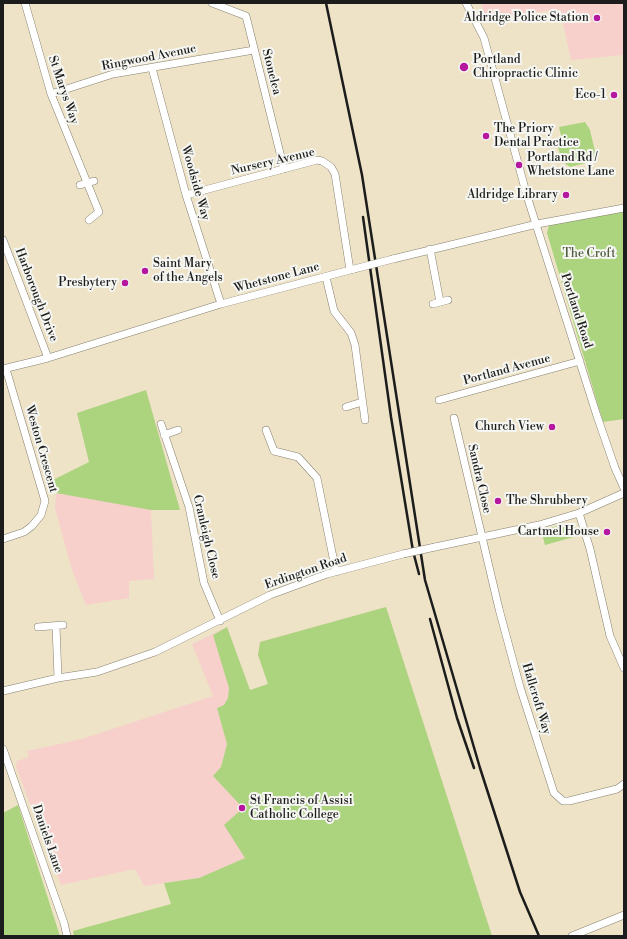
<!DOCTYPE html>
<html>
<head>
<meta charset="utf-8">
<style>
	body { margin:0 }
	#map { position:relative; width:627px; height:939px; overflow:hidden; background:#eee3c6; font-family:"Libre Bodoni",serif }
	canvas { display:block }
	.frame { position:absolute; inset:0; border:4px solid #1c1c1c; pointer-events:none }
</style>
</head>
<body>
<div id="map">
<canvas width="627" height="939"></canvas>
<div class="frame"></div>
</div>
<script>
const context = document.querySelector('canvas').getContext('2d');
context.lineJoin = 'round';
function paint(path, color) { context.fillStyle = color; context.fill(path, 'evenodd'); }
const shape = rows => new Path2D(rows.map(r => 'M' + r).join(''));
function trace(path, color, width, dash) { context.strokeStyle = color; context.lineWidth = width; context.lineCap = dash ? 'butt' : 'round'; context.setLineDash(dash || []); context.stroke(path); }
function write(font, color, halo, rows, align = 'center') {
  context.font = font + ' "Libre Bodoni",serif'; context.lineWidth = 4; context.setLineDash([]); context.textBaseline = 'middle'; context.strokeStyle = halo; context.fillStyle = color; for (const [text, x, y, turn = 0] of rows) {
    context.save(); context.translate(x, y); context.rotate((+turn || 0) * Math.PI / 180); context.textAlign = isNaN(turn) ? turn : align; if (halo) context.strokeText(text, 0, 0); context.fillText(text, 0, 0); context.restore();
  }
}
paint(shape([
	[481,3,624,3,624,55,571,60,560,10,485,17],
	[146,390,180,510,151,510,154,579,129,581,129,598,86,605,72,570,55,508,56,493,53,480,89,462,77,413],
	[386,607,492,936,267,849,199,878,144,886,135,869,61,885,16,767,17,761,29,757,27,751,82,739,213,696,192,644,227,627,250,690,268,684,258,655,260,642]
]), '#f7d0cc');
paint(shape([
	[585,122,590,130,597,160,570,167,562,161,556,141,562,140,559,127],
	[624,211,624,419,603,422,547,233,549,225],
	[146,390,180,510,151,510,56,493,53,480,89,462,77,413],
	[566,524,574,526,581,535,545,545,541,530],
	[386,607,492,936,74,936,73,931,171,904,164,883,199,878,245,858,224,825,243,808,213,776,221,767,227,744,217,708,224,705,228,698,229,688,213,635,227,627,250,690,268,684,258,655,260,642],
	[18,805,60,936,3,936,3,813]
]), '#acd47f');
const minor = shape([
	[25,3,51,94,99,212,89,220],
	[212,3,246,16,284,169],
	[466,3,484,38,527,196,597,416,615,468,624,488],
	[152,68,186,195,221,304],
	[51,94,113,74,254,50],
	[80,185,94,181],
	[186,195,317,160,322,161,331,167,335,174,350,270],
	[3,240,48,358],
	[430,249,440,302],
	[393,259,537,224,624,208],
	[326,277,334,311,351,333,355,345,365,420],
	[433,304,448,300],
	[3,369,48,358,221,304,354,269],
	[439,400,580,361],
	[346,407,362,402],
	[454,418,499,609,520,687,554,793,563,801,569,801,617,789,624,784],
	[161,424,189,507,204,583,220,621],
	[266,430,274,451,298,457,317,478,336,572],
	[164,435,178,430],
	[579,513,590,549,610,636,624,668],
	[3,539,24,532,32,526,41,515,45,501,6,369],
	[435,547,539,525,579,513,624,493],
	[56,626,58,678],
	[38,627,63,625],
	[3,691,58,678,97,672,155,652,270,595,327,574,403,554],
	[3,749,64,923,67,936],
	[572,936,624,915]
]);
trace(minor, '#858071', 8);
trace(minor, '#fff', 7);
trace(shape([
	[326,3,362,175,425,580,480,768,520,892,539,936],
	[363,217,391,417,413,551,419,574],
	[430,619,457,718,474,768]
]), '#1c1c1c', 2.5);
const minorBridge = shape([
	[354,269,393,259],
	[403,554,435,547]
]);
trace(minorBridge, '#858071', 8, []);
trace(minorBridge, '#fff', 7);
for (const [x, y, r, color] of [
	[597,18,4,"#b5179e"],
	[464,67,5,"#b5179e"],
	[614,95,4,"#b5179e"],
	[486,136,4,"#b5179e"],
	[519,165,4,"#b5179e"],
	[566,195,4,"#b5179e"],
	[145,271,4,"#b5179e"],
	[125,283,4,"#b5179e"],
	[552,427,4,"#b5179e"],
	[498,501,4,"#b5179e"],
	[607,532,4,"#b5179e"],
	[242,808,4,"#b5179e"]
]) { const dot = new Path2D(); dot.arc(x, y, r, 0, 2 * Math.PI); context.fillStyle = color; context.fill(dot); trace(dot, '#f6f6f2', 1.5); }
write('12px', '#1c1c1c', '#f6f6f2', [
	["Aldridge Police Station",589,18],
	["Portland",473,60,"left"],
	["Chiropractic Clinic",473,74,"left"],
	["Eco-1",606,95],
	["The Priory",494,129,"left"],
	["Dental Practice",494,143,"left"],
	["Portland Rd /",527,158,"left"],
	["Whetstone Lane",527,172,"left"],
	["Aldridge Library",558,195],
	["Saint Mary",153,264,"left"],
	["of the Angels",153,278,"left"],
	["Presbytery",117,283],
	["Church View",544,427],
	["The Shrubbery",506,501,"left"],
	["Cartmel House",599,532],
	["St Francis of Assisi",250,801,"left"],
	["Catholic College",250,815,"left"]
], 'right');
write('12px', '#1c1c1c', '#f6f6f2', [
	["Ringwood Avenue",149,58,-11],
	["Stonelea",271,72,76],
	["St Marys Way",63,90,71],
	["Nursery Avenue",273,162,-13],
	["Woodside Way",195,183,74],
	["Whetstone Lane",277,278,-15],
	["Harborough Drive",36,295,69],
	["Portland Road",576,311,72],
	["Portland Avenue",507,370,-15],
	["Weston Crescent",41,449,74],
	["Sandra Close",479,479,77],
	["Cranleigh Close",206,537,77],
	["Erdington Road",306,572,-19],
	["Hallcroft Way",536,699,73],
	["Daniels Lane",47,839,71]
]);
write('12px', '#4e5c3f', '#f6f6f2', [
	["The Croft",589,254]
]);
</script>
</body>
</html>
